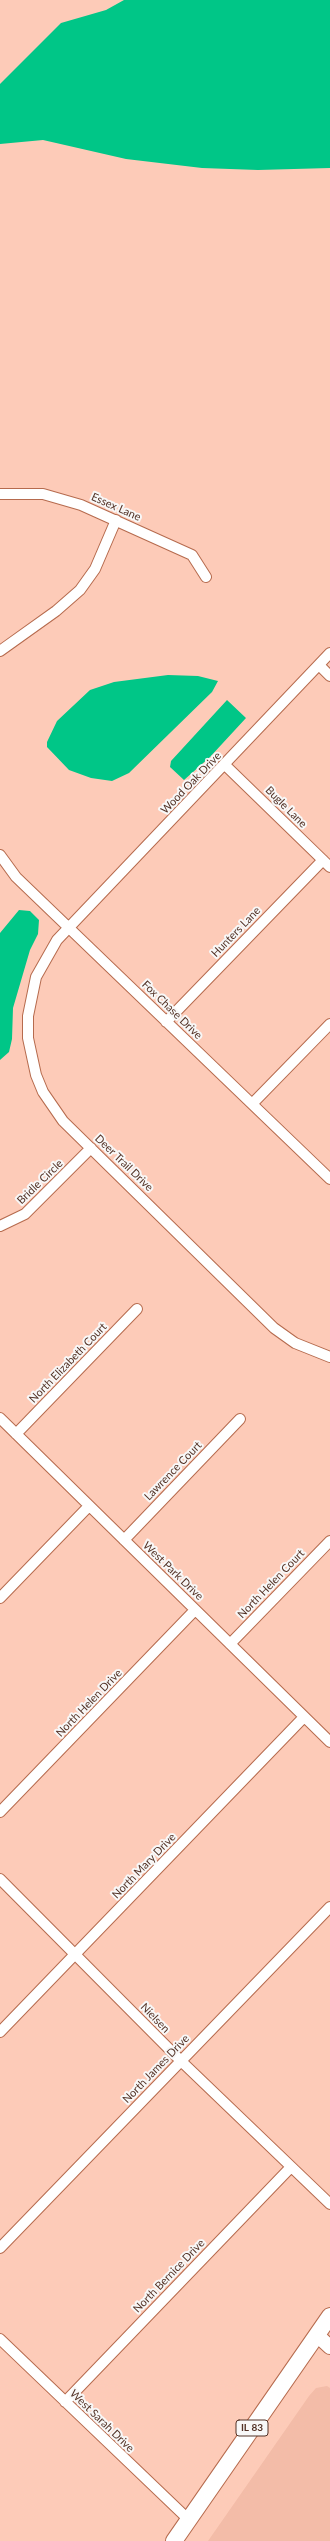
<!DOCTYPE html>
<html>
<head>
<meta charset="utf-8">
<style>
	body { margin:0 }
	canvas { display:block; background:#fdcbb8 }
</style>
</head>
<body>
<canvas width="330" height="2541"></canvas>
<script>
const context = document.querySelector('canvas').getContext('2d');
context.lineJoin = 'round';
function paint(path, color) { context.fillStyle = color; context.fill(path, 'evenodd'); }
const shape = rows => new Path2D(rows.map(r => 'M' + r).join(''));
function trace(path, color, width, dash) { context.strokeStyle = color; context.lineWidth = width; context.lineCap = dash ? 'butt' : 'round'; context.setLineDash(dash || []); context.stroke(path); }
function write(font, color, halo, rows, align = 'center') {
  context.font = font + ' Lato,sans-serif'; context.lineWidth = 4; context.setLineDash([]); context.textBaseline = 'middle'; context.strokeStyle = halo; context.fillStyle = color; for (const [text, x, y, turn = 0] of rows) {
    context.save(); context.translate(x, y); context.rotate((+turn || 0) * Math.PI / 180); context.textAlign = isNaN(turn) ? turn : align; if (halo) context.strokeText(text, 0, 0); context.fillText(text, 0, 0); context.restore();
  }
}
paint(shape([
	[327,2386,330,2388,330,2541,208,2541,309,2396,316,2388]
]), '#f3bca8');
paint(shape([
	[124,0,330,0,330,168,258,170,202,168,126,159,43,140,0,144,0,84,61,23,106,10],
	[168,675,198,676,218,681,212,692,129,773,112,781,91,778,69,770,47,747,47,742,57,721,90,690,114,682],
	[227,700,246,718,210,757,184,780,170,767,171,761],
	[19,910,30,911,39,920,38,934,30,950,13,1008,12,1039,9,1052,0,1060,0,933]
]), '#00c687');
const street = shape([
	[0,494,43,494,81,505,192,555,206,577],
	[0,651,56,611,80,590,95,569,116,520],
	[330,653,57,940,36,977,28,1016,28,1038,36,1075,43,1092,63,1121,274,1328,295,1343,330,1357],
	[320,666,330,676],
	[225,765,330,867],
	[0,855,16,877,330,1179],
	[166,1022,323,860],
	[252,1104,330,1024],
	[0,1226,25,1214,91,1148],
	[0,1418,330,1742],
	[16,1434,137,1309],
	[124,1540,240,1419],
	[0,1598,89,1506],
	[230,1644,330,1541],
	[0,1812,195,1610],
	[0,1879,181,2061,330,2204],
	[0,2032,304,1717],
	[0,2248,330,1907],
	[0,2339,189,2520],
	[65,2402,291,2167]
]);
const secondary = shape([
	[317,2335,330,2347]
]);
const primary = shape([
	[174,2541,330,2316]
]);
trace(street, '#b66b4e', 12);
trace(secondary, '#b66b4e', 16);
trace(primary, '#b66b4e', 18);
trace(street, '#fff', 10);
trace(secondary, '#fff', 14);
trace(primary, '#fff', 16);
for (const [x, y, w] of [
	[252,2428,32]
]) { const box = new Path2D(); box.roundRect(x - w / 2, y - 8, w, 16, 3); context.fillStyle = '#f8f8f8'; context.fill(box); trace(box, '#533226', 1); }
write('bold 10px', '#533226', null, [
	["IL 83",252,2428]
]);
write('11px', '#533226', '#f8f8f8', [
	["Essex Lane",116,507,24],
	["Wood Oak Drive",191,783,-46],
	["Bugle Lane",286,807,45],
	["Hunters Lane",236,932,-46],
	["Fox Chase Drive",172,1010,44],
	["Deer Trail Drive",124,1163,44],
	["Bridle Circle",40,1182,-44],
	["North Elizabeth Court",68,1363,-46],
	["Lawrence Court",173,1471,-46],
	["West Park Drive",173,1571,44],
	["North Helen Court",271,1584,-46],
	["North Helen Drive",89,1703,-46],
	["North Mary Drive",144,1866,-46],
	["Nielsen",155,2018,46],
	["North James Drive",156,2069,-46],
	["North Bernice Drive",169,2276,-46],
	["West Sarah Drive",102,2421,44]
]);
</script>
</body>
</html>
